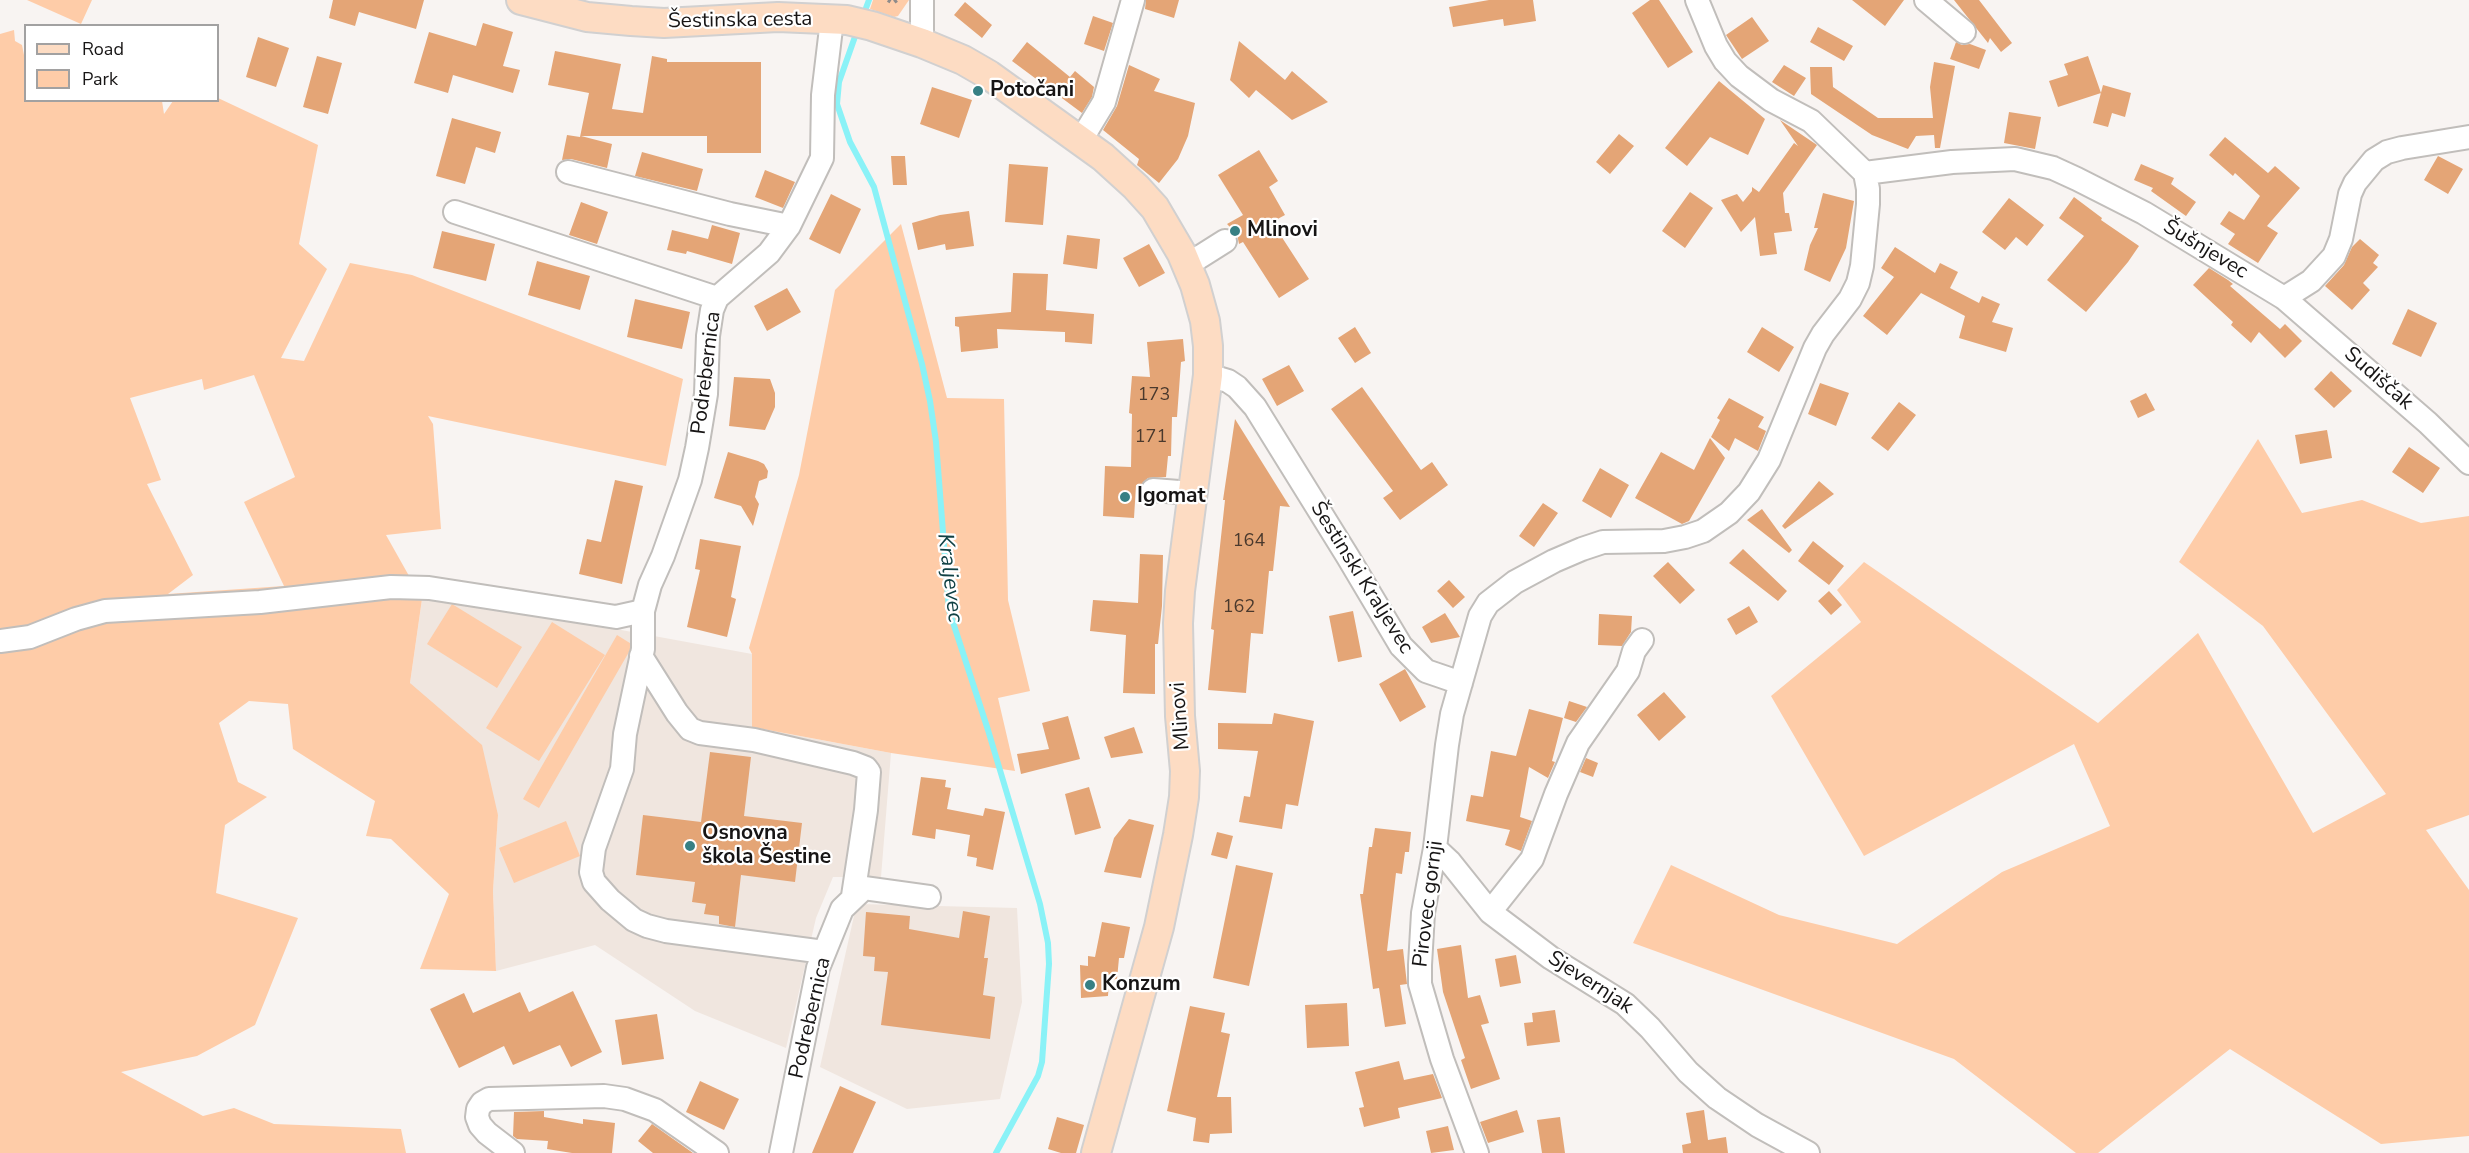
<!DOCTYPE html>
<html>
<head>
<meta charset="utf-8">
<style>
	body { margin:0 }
	#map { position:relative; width:2469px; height:1153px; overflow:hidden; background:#f8f4f2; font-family:"Nunito Sans",sans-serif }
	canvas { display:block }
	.legend { position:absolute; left:24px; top:24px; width:195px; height:78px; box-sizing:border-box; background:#fff; border:2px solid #a2a1a1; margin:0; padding:8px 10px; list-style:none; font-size:18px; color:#171515 }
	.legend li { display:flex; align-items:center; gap:12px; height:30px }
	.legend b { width:30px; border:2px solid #a2a1a1 }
</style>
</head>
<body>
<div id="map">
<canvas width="2469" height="1153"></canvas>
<ul class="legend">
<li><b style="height:8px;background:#fddcc3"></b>Road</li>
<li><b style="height:16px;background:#fecca8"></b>Park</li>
</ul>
</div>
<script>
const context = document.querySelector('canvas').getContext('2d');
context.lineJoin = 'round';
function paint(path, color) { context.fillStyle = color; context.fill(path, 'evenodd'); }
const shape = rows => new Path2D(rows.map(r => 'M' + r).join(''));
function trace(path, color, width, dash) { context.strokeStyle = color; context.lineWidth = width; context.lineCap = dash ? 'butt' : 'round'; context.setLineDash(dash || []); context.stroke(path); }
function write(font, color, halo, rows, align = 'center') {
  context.font = font + ' "Nunito Sans",sans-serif'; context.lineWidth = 4.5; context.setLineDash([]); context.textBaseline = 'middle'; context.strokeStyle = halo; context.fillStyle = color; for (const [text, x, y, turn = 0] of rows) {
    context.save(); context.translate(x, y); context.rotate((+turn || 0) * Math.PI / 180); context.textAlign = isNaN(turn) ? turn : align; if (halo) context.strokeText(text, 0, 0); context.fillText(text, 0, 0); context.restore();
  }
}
paint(shape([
	[422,599,458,600,752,654,752,727,891,753,881,877,833,877,816,918,786,1048,695,1011,595,945,496,971,493,891,498,815,410,683],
	[859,904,1017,908,1022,1002,1000,1099,907,1109,820,1067,856,907]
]), '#f0e6df');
paint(shape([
	[27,0,92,0,81,24],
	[873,0,909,0,898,16,894,17,870,9],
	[14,30,15,41,22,45,25,60,26,100,162,101,164,114,173,101,218,100,218,98,318,145,299,244,327,269,281,358,304,361,350,263,412,275,683,379,666,466,428,416,433,424,441,529,386,535,422,599,410,683,482,745,498,815,493,891,496,971,420,969,449,894,391,839,366,836,375,801,293,749,288,704,249,701,219,723,238,782,267,797,225,825,216,893,298,918,255,1025,197,1056,121,1072,203,1116,234,1108,274,1124,401,1129,406,1153,0,1153,0,34],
	[254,375,295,477,244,502,284,586,168,594,193,575,147,484,161,480,130,398,202,379,204,390],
	[901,224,947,398,1004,399,1008,600,1030,691,998,698,1015,771,891,753,752,727,752,654,749,648,799,475,835,290],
	[2258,439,2302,513,2362,500,2421,523,2469,516,2469,815,2426,830,2469,890,2469,1136,2381,1144,2230,1049,2098,1153,2076,1153,1954,1059,1633,943,1671,865,1779,915,1897,944,2002,872,2110,826,2074,744,1864,856,1771,696,1861,622,1837,590,1864,562,2098,723,2198,633,2313,833,2386,794,2263,626,2179,562],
	[452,604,522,647,497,688,427,644],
	[552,622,605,655,539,761,486,728],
	[617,635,633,645,539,808,523,799],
	[566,821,580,856,514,883,499,848]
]), '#fecca8');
trace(shape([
	[863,16,869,0],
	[857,31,839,82,837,104,850,142,874,187,922,364,930,401,936,442,949,610,988,730,1040,904,1048,943,1049,964,1042,1062,1038,1076,996,1153]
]), '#8af2f7', 6);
paint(shape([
	[333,0,424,0,416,29,359,12,355,26,329,18],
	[1146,0,1179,0,1174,18,1145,9],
	[1489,0,1533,0,1536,21,1504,26,1503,19,1453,27,1449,7],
	[1650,0,1659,0,1693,52,1668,68,1632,13],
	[1852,0,1904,0,1885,26],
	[1954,0,1979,0,2012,43,2001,52,1990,38,1988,43],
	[965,2,992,25,982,38,954,15],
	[1093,16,1113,23,1104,51,1084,44],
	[1752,17,1769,41,1742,59,1726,35],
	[483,23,513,32,503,66,520,70,513,93,453,75,448,93,414,83,429,32,476,46],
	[1818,27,1853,46,1844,61,1810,42],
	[258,37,289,48,276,87,246,77],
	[1239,41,1285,80,1292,71,1328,102,1292,120,1256,90,1249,98,1230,80],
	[1027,42,1070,77,1075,71,1094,87,1092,97,1082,113,1012,61],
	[1956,42,1962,45,1970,44,1986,50,1979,69,1950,59],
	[555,51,621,64,612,109,643,113,652,56,667,59,667,62,761,62,761,153,707,153,707,136,581,136,612,144,607,168,571,159,562,160,567,135,580,137,589,93,548,85],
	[317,56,342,63,328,114,303,107],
	[2088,56,2101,93,2058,107,2049,81,2068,75,2064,64],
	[1934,62,1955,66,1940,148,1935,148,1934,135,1916,136,1908,149,1872,135,1811,94,1810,67,1832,67,1833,87,1878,118,1933,118,1930,87],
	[1129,65,1160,79,1154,91,1195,103,1188,136,1178,159,1159,183,1137,165,1139,159,1103,130,1117,106],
	[1784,65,1806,78,1794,96,1772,82],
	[1719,81,1765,119,1748,155,1710,137,1687,166,1665,148],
	[2103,85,2131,93,2125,117,2112,113,2108,127,2093,123],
	[932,87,972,100,959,138,920,124],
	[2009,112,2041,117,2035,149,2004,143],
	[452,118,501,132,495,153,476,147,465,184,436,176],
	[1780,120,1817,145,1783,193,1785,213,1789,213,1792,231,1774,233,1777,254,1760,256,1755,217,1741,232,1721,200,1737,194,1743,202,1752,191,1752,187,1759,192,1794,143,1798,146],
	[1619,134,1634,146,1610,174,1596,162],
	[2225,137,2268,173,2275,166,2300,188,2267,226,2278,233,2258,263,2228,244,2235,234,2220,224,2229,211,2244,220,2260,196,2235,173,2233,176,2209,155],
	[1259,150,1278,181,1269,187,1285,215,1272,222,1309,279,1279,298,1243,242,1239,244,1237,234,1227,224,1243,215,1218,175],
	[642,152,703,169,697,191,635,176],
	[891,156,905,156,907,185,893,185],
	[2438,156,2463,169,2448,194,2424,180],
	[1009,164,1048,167,1043,225,1005,222],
	[2141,164,2174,178,2171,184,2196,202,2186,216,2151,191,2153,188,2134,180],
	[765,170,795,182,783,208,755,197],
	[1690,192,1713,208,1685,248,1662,231],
	[1823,193,1854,201,1846,248,1830,282,1804,270,1810,245,1818,228,1814,228],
	[831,194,861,209,840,254,809,239],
	[2074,197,2102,218,2101,220,2139,246,2128,262,2086,312,2047,280,2084,236,2059,218],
	[2009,198,2044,225,2027,246,2016,237,2005,250,1982,232],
	[581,202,608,212,597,244,569,235],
	[969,211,974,246,946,250,945,244,918,250,912,223,940,215],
	[712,225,740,233,732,264,687,251,686,254,667,250,672,230,708,239],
	[442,231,495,244,486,281,433,268],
	[1067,235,1100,239,1097,269,1063,264],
	[2360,239,2379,255,2373,263,2378,267,2363,283,2370,290,2352,310,2325,286,2344,265,2352,247],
	[1149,244,1165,273,1139,287,1123,258],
	[1895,247,1935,273,1940,263,1958,272,1950,288,1979,303,1982,296,2000,304,1992,322,2013,328,2006,352,1959,338,1965,316,1921,293,1887,335,1863,316,1894,277,1881,268],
	[537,261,590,276,580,310,528,295],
	[2209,268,2228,280,2233,284,2230,286,2280,329,2285,324,2302,341,2285,358,2259,332,2251,343,2231,325,2233,322,2193,285],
	[1013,273,1048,274,1046,310,1094,314,1092,344,1065,342,1065,332,997,329,998,348,961,352,959,327,955,326,955,317,1011,312],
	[787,288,801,312,767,331,754,306],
	[635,299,690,312,682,349,627,337],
	[2408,309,2437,323,2421,357,2392,344],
	[1355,327,1371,353,1355,363,1338,338],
	[1762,327,1794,347,1779,372,1747,352],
	[1183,339,1185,361,1181,362,1177,417,1172,417,1171,456,1168,456,1166,477,1148,478,1141,485,1136,485,1134,518,1103,516,1105,466,1131,467,1132,414,1129,413,1132,376,1150,377,1147,342],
	[1289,365,1304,391,1277,406,1262,379],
	[2331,371,2352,391,2334,408,2314,389],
	[734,377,770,379,775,393,775,407,765,430,729,426],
	[1820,383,1849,393,1836,426,1808,414],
	[1362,387,1421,470,1432,462,1448,485,1400,520,1383,498,1393,491,1331,409],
	[2146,393,2155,410,2138,418,2130,401],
	[1729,398,1764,417,1758,427,1766,431,1758,451,1735,438,1729,451,1711,437,1720,420,1717,418],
	[1899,402,1916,415,1888,451,1871,438],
	[1235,419,1290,507,1280,506,1273,571,1269,571,1263,634,1251,633,1246,693,1208,690,1214,630,1211,629,1225,500,1223,500],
	[2327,430,2332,458,2300,464,2295,435],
	[1710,438,1725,458,1689,521,1682,524,1635,498,1661,452,1694,470],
	[2409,447,2440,468,2423,493,2392,472],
	[728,452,758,461,764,464,768,471,767,478,759,481,755,497,759,504,753,526,741,506,714,498],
	[1600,468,1629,485,1611,518,1582,501],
	[615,480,643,486,622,584,579,574,587,539,601,542],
	[1819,481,1834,494,1785,529,1782,526],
	[1543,503,1558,513,1534,547,1519,536],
	[1762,509,1792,550,1789,553,1747,520],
	[700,539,741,546,731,597,736,599,727,637,687,627,700,570,695,569],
	[1813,541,1844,566,1829,585,1798,561],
	[1743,549,1787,591,1778,601,1729,563],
	[1140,554,1163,555,1162,606,1158,644,1155,644,1155,694,1123,693,1126,635,1090,631,1093,600,1138,603],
	[1668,562,1695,590,1680,604,1653,576],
	[1449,580,1465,597,1453,608,1437,591],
	[1829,591,1842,605,1831,615,1818,601],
	[1749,606,1758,622,1736,635,1727,619],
	[1353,611,1362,657,1338,662,1329,616],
	[1445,613,1460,637,1431,643,1422,627],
	[1599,614,1632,616,1631,632,1622,646,1598,645],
	[1405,669,1426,707,1400,722,1379,684],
	[1664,692,1686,717,1659,741,1637,715],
	[1569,701,1587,707,1576,722,1564,718],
	[1529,709,1563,718,1552,761,1555,762,1548,778,1529,767,1520,817,1532,821,1521,851,1505,845,1510,830,1466,821,1471,795,1483,797,1491,751,1516,756],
	[1274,713,1314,721,1298,806,1286,804,1282,829,1239,822,1244,796,1250,797,1258,751,1218,749,1218,723,1272,724],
	[1068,716,1080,759,1021,774,1017,754,1049,749,1042,723],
	[1134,727,1143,753,1111,758,1104,737],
	[710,752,751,757,744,816,802,823,795,882,741,875,735,927,719,924,719,916,704,914,706,904,692,902,695,882,636,875,643,815,701,822],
	[1586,758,1598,763,1593,777,1580,772],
	[921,777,946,780,945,787,951,788,947,809,983,816,985,808,1005,812,993,870,976,866,977,858,967,856,970,835,936,829,935,839,912,835],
	[1089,787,1101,828,1075,835,1065,794],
	[1129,819,1154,825,1141,878,1104,872,1114,838],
	[1375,828,1411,832,1409,852,1405,852,1402,874,1396,873,1387,951,1403,949,1407,984,1400,985,1406,1024,1385,1027,1379,988,1373,989,1360,894,1363,894,1369,847,1372,847],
	[1217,832,1233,836,1227,859,1211,855],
	[1236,865,1273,873,1249,986,1213,978],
	[963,911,990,916,984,958,988,958,983,995,995,997,990,1039,881,1025,888,972,874,971,875,957,863,956,866,912,910,916,909,929,959,938],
	[1102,922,1130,927,1124,958,1119,958,1117,979,1109,980,1108,996,1081,998,1080,965,1088,966,1088,956,1095,957],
	[1461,945,1468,998,1480,995,1489,1023,1481,1025,1500,1079,1471,1089,1461,1060,1465,1058,1443,992,1437,949],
	[1516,955,1521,983,1500,987,1495,959],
	[573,991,602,1052,571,1067,560,1045,513,1065,504,1046,459,1068,430,1009,464,993,473,1013,520,992,529,1012],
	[1347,1003,1349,1046,1307,1048,1305,1005],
	[1190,1006,1225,1013,1221,1032,1230,1034,1217,1097,1231,1097,1232,1133,1210,1134,1209,1143,1193,1141,1196,1118,1167,1111],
	[1555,1010,1560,1042,1527,1046,1524,1023,1533,1022,1532,1013],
	[657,1014,664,1059,622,1065,615,1020],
	[1399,1061,1404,1080,1433,1074,1442,1098,1398,1108,1400,1118,1364,1127,1359,1108,1364,1107,1355,1072],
	[700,1081,739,1099,724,1130,686,1112],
	[840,1086,876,1102,853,1153,812,1153],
	[1517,1110,1524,1132,1488,1143,1480,1122],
	[1704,1110,1708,1140,1726,1137,1728,1153,1683,1153,1682,1145,1691,1143,1686,1113],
	[544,1111,544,1117,583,1124,583,1119,615,1123,612,1153,572,1153,547,1149,548,1141,517,1139,513,1136,514,1112],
	[1057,1117,1084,1125,1076,1153,1061,1153,1048,1149],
	[1560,1117,1565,1153,1542,1153,1537,1120],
	[652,1124,693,1153,653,1153,638,1141],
	[1448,1126,1454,1150,1431,1153,1426,1131]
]), '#e4a576');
const minor = shape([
	[1926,0,1964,32],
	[922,43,922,0],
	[1081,140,1104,102,1133,0],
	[568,172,730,214,789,226],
	[1865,173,1952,162,2015,159,2053,168,2077,179,2144,213,2284,298,2428,423,2469,463],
	[455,212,717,298],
	[1187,265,1225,241],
	[2284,298,2311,281,2334,256,2341,239,2350,194,2355,183,2374,160,2387,152,2402,148,2469,137],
	[1208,375,1228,381,1237,387,1255,407,1348,557,1401,646,1426,671,1461,683],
	[1153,490,1192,493],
	[0,641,30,637,76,619,105,611,260,602,391,587,429,588,616,617,643,611],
	[641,656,677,713,690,729,700,733,754,740,853,763,866,768,869,772,866,810,853,896],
	[1435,848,1450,862,1490,912,1551,958,1625,1004,1650,1028,1688,1072,1717,1098,1757,1125,1808,1153],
	[1490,912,1532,859,1556,794,1578,743,1628,671,1634,651,1642,640],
	[824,952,666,931,647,926,634,920,610,900,594,882,591,872,594,848,622,769,625,734,643,649,643,611,650,585,663,556,690,480,697,448,706,394,708,336,712,310,717,298,769,253,789,226,822,158,823,95,832,20],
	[513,1153,487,1133,480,1125,477,1117,478,1109,482,1103,489,1099,604,1096,625,1099,655,1110,717,1153],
	[781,1153,818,968,842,909,864,888,929,897],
	[1477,1153,1442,1059,1420,984,1420,965,1423,913,1435,848,1447,745,1452,714,1480,616,1488,603,1515,582,1554,561,1582,549,1603,542,1664,541,1685,537,1703,531,1729,513,1749,492,1769,460,1815,348,1823,334,1850,299,1858,283,1862,266,1868,204,1868,189,1865,173,1811,121,1771,100,1739,76,1725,61,1716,46,1697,0]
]);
const major = shape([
	[521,0,587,17,631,21,664,23,778,17,847,20,872,26,922,43,963,60,989,75,1103,157,1136,187,1155,208,1182,254,1195,285,1205,321,1208,346,1208,375,1180,591,1178,623,1180,716,1185,771,1184,797,1178,835,1159,927,1096,1153]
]);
trace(minor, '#c1bebb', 26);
trace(major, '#d1d0d0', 32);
trace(shape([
	[888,0,893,3,897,0]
]), '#8e8b8a', 4, [3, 4.5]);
trace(minor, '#fff', 22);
trace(major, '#fddcc3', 28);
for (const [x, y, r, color] of [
	[978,91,6,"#378084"],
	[1235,231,6,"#378084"],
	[1125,497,6,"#378084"],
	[690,846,6,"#378084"],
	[1090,985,6,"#378084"]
]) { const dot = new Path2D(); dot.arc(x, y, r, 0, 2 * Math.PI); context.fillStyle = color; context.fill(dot); trace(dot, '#fff', 2); }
write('18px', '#4a392d', null, [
	["173",1154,396],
	["171",1151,438],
	["164",1249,542],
	["162",1239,608]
]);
write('21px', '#171515', '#fff', [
	["Šestinska cesta",740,21,-1],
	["Šušnjevec",2205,250,31],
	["Podrebernica",707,373,-83],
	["Sudiščak",2378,379,41],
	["Šestinski Kraljevec",1361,578,58],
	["Mlinovi",1181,716,-94],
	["Pirovec gornji",1429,904,-83],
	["Sjevernjak",1590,983,33],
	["Podrebernica",811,1018,-77]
]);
write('bold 21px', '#171515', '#fff', [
	["Potočani",990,91],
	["Mlinovi",1247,231],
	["Igomat",1137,497],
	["Osnovna",702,834],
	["škola Šestine",702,858],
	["Konzum",1102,985]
], 'left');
write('italic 22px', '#104144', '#fff', [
	["Kraljevec",949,578,83]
]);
</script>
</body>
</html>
